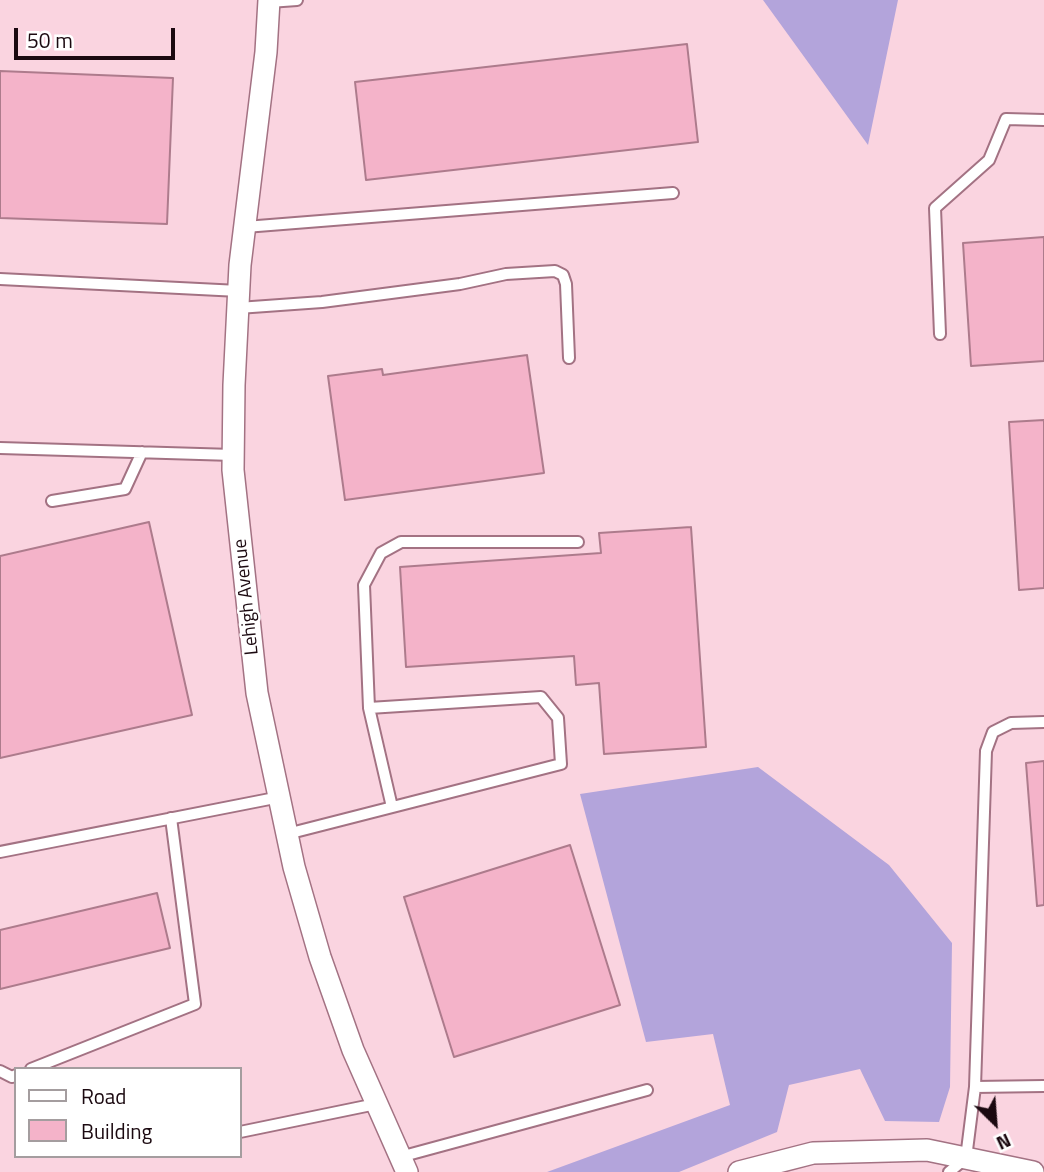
<!DOCTYPE html>
<html>
<head>
<meta charset="utf-8">
<style>
	body { margin:0 }
	#map { position:relative; width:1044px; height:1172px; overflow:hidden; background:#f8e2e9; font-family:"Titillium Web",sans-serif }
	canvas { display:block }
	.legend { position:absolute; left:14px; top:1067px; width:228px; height:91px; box-sizing:border-box; background:#fff; border:2px solid #a49d9f; margin:0; padding:9px 12px; list-style:none; font-size:21px; color:#1b0910 }
	.legend li { display:flex; align-items:center; gap:14px; height:35px }
	.legend b { width:35px; border:2px solid #a49d9f }
	.north { position:absolute; left:960px; top:1088px; width:70px; height:70px; -webkit-text-stroke:5px #fff; paint-order:stroke; rotate:155deg; font-size:19px; font-weight:700; line-height:28px; text-align:center; color:#1b0910 }
	.north::after { content:''; display:block; margin:auto; width:24px; height:32px; background:#1b0910; clip-path:polygon(50% 0,100% 100%,50% 72%,0 100%) }
	.scale { position:absolute; left:14px; top:28px; width:161px; height:32px; box-sizing:border-box; border:4px solid #1b0910; border-top:0; padding-left:9px; font-size:21px; line-height:24px; white-space:nowrap; color:#1b0910; -webkit-text-stroke:5px #fff; paint-order:stroke }
</style>
</head>
<body>
<div id="map">
<canvas width="1044" height="1172"></canvas>
<ul class="legend">
<li><b style="height:9px;background:#fff"></b>Road</li>
<li><b style="height:19px;background:#f4b3c9"></b>Building</li>
</ul>
<div class="north">N</div>
<div class="scale">50 m</div>
</div>
<script>
const context = document.querySelector('canvas').getContext('2d');
context.lineJoin = 'round';
function paint(path, color) { context.fillStyle = color; context.fill(path, 'evenodd'); }
const shape = rows => new Path2D(rows.map(r => 'M' + r).join(''));
function trace(path, color, width, dash) { context.strokeStyle = color; context.lineWidth = width; context.lineCap = dash ? 'butt' : 'round'; context.setLineDash(dash || []); context.stroke(path); }
function write(font, color, halo, rows, align = 'center') {
  context.font = font + ' "Titillium Web",sans-serif'; context.lineWidth = 5; context.setLineDash([]); context.textBaseline = 'middle'; context.strokeStyle = halo; context.fillStyle = color; for (const [text, x, y, turn = 0] of rows) {
    context.save(); context.translate(x, y); context.rotate((+turn || 0) * Math.PI / 180); context.textAlign = isNaN(turn) ? turn : align; if (halo) context.strokeText(text, 0, 0); context.fillText(text, 0, 0); context.restore();
  }
}
paint(shape([
	[0,0,1044,0,1044,1172,0,1172],
	[16,1069,240,1069,240,1156,16,1156]
]), '#fad4e0');
paint(shape([
	[763,0,898,0,868,145],
	[758,767,889,865,952,943,950,1087,939,1122,885,1121,860,1069,789,1085,777,1132,679,1172,547,1172,730,1105,713,1034,646,1042,580,794]
]), '#b3a4db');
const building = shape([
	[687,44,698,142,366,180,355,82,687,44],
	[0,71,173,78,167,224,0,218,0,71],
	[1044,237,1044,361,971,366,963,243,1044,237],
	[527,355,544,473,345,500,328,376,382,369,383,375,527,355],
	[1044,420,1044,588,1019,590,1009,422,1044,420],
	[149,522,192,715,0,758,0,556,149,522],
	[691,527,706,747,604,754,599,683,576,685,574,656,406,667,400,567,601,553,599,533,691,527],
	[1044,761,1044,905,1037,906,1026,763,1044,761],
	[570,845,620,1005,454,1057,404,897,570,845],
	[157,893,170,948,0,989,0,930,157,893]
]);
paint(building, '#f4b3c9');
trace(building, '#ad7b8c', 2);
const lane = shape([
	[269,2,297,0],
	[245,227,673,193],
	[0,279,239,291],
	[238,308,322,302,460,284,506,274,555,271,563,275,566,284,569,358],
	[940,334,935,208,989,160,1006,119,1044,120],
	[0,448,233,455],
	[52,501,125,489,142,452],
	[369,708,364,585,381,553,401,542,578,542],
	[287,834,561,764,558,718,541,697,369,708,392,807],
	[0,852,280,797],
	[31,1069,195,1004,171,818],
	[0,1071,12,1077,16,1075],
	[975,1087,986,751,993,732,1011,723,1044,722],
	[240,1132,376,1104],
	[400,1157,647,1090],
	[949,1172,966,1158,975,1087,1044,1086]
]);
const street = shape([
	[269,0,266,52,240,265,234,385,233,470,257,693,294,867,320,957,353,1050,407,1172],
	[739,1172,813,1153,927,1150,1033,1172]
]);
trace(lane, '#a37283', 14);
trace(street, '#a37283', 24);
trace(lane, '#fff', 10);
trace(street, '#fff', 21);
write('19px', '#1b0910', '#fff', [
	["Lehigh Avenue",247,597,-96]
]);
</script>
</body>
</html>
